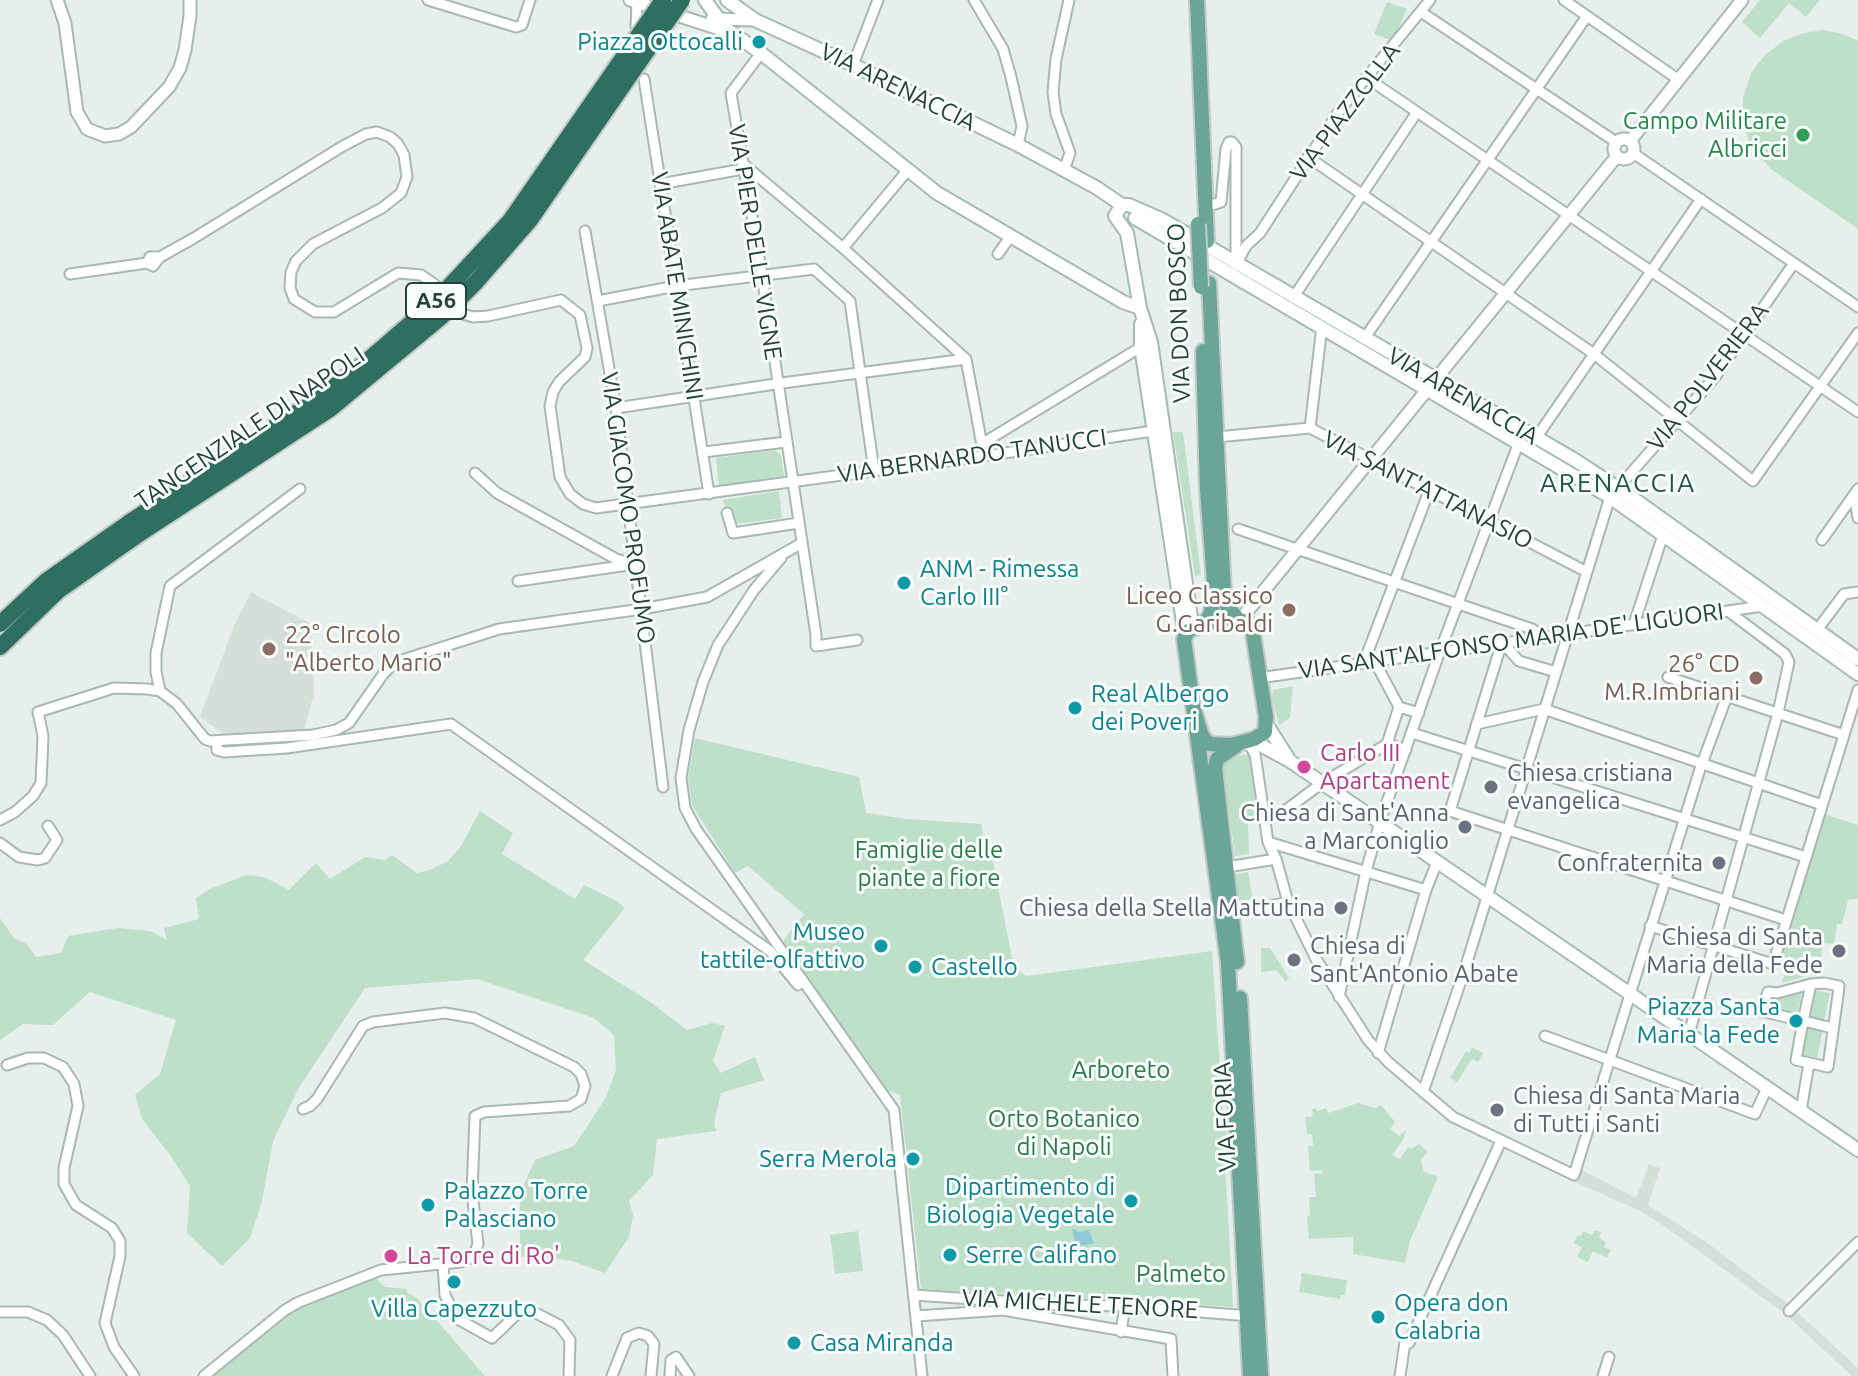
<!DOCTYPE html>
<html>
<head>
<meta charset="utf-8">
<style>
	body { margin:0 }
	canvas { display:block; background:#e6efeb }
</style>
</head>
<body>
<canvas width="1858" height="1376"></canvas>
<script>
const context = document.querySelector('canvas').getContext('2d');
context.lineJoin = 'round';
function paint(path, color) { context.fillStyle = color; context.fill(path, 'evenodd'); }
const shape = rows => new Path2D(rows.map(r => 'M' + r).join(''));
function trace(path, color, width, dash) { context.strokeStyle = color; context.lineWidth = width; context.lineCap = dash ? 'butt' : 'round'; context.setLineDash(dash || []); context.stroke(path); }
function write(font, color, halo, rows, align = 'center') {
  context.font = font + ' Ubuntu,sans-serif'; context.lineWidth = 6; context.setLineDash([]); context.textBaseline = 'middle'; context.strokeStyle = halo; context.fillStyle = color; for (const [text, x, y, turn = 0] of rows) {
    context.save(); context.translate(x, y); context.rotate((+turn || 0) * Math.PI / 180); context.textAlign = isNaN(turn) ? turn : align; if (halo) context.strokeText(text, 0, 0); context.fillText(text, 0, 0); context.restore();
  }
}
paint(shape([
	[251,592,311,624,314,693,304,730,224,734,200,717,236,621],
	[1649,1164,1660,1168,1648,1205,1709,1244,1789,1305,1853,1363,1858,1369,1858,1376,1852,1376,1784,1313,1663,1225,1638,1210,1573,1181,1578,1168,1636,1198]
]), '#d4dfda');
paint(shape([
	[1760,0,1820,0,1806,17,1789,3,1760,38,1742,22],
	[1387,2,1407,9,1393,41,1374,34],
	[1823,30,1843,34,1858,41,1858,229,1771,169,1751,147,1743,123,1743,97,1751,73,1764,56,1783,41,1804,33],
	[1173,432,1183,432,1201,575,1195,576],
	[775,450,781,455,784,476,719,486,716,458],
	[779,491,782,518,736,524,722,500],
	[1293,686,1290,718,1279,725,1272,697,1273,690],
	[695,738,859,777,866,813,906,819,981,824,986,854,993,862,1014,967,1026,976,1212,951,1223,1115,1226,1116,1227,1143,1224,1143,1233,1307,921,1289,900,1095,885,1089,783,941,804,914,748,866,735,873,692,805,688,779],
	[1247,754,1251,756,1260,822,1248,823,1249,854,1235,856,1223,766,1224,761,1230,758],
	[480,811,513,833,502,854,575,899,584,885,615,900,625,908,583,960,652,1003,687,1030,712,1023,725,1026,713,1061,721,1073,755,1057,764,1080,721,1093,714,1123,716,1131,657,1139,653,1175,629,1201,633,1215,629,1237,605,1273,572,1261,539,1256,520,1257,520,1193,535,1160,574,1146,605,1099,616,1070,614,1035,594,1018,477,979,365,988,298,1089,273,1141,262,1201,250,1238,222,1266,187,1233,190,1186,170,1155,142,1119,135,1095,160,1074,176,1020,90,992,53,1025,23,1024,0,1040,0,918,14,938,27,944,36,957,61,953,68,936,118,928,150,931,167,940,164,928,199,919,196,898,210,889,246,875,264,877,289,890,316,863,330,879,365,857,385,860,392,855,417,873,430,870,448,861,461,846],
	[1824,814,1858,825,1858,899,1848,900,1842,924,1837,924,1834,944,1823,943,1821,957,1807,955,1803,977,1782,983,1786,969,1777,966],
	[1248,872,1253,899,1238,901,1233,875],
	[1261,948,1270,948,1289,978,1286,982,1276,970,1261,972],
	[1814,990,1830,993,1824,1021,1809,1018],
	[1802,991,1797,1015,1769,1009,1773,996],
	[1807,1026,1823,1029,1817,1058,1802,1055],
	[1472,1047,1483,1053,1478,1062,1472,1059,1457,1082,1450,1078,1466,1051,1469,1053],
	[1358,1103,1375,1108,1381,1105,1395,1122,1390,1129,1399,1136,1406,1130,1403,1140,1392,1155,1400,1159,1408,1147,1411,1149,1419,1144,1428,1152,1421,1159,1423,1171,1438,1177,1410,1241,1405,1263,1353,1254,1353,1237,1309,1239,1307,1216,1310,1215,1309,1197,1316,1197,1314,1174,1323,1173,1322,1170,1310,1171,1308,1146,1313,1146,1312,1134,1307,1134,1305,1117,1313,1116,1312,1110,1316,1108,1317,1111,1326,1108,1329,1113],
	[1595,1230,1601,1232,1599,1238,1606,1242,1604,1247,1611,1250,1607,1258,1593,1251,1588,1262,1577,1257,1582,1247,1573,1243,1578,1235,1581,1236,1583,1231,1592,1235],
	[858,1231,863,1271,835,1274,830,1235],
	[1302,1273,1347,1280,1345,1295,1341,1295,1340,1299,1299,1292],
	[374,1276,385,1287,406,1289,408,1293,417,1298,485,1376,211,1376,296,1308,317,1301,355,1282]
]), '#bfe0c8');
paint(shape([
	[1072,1228,1079,1232,1089,1230,1094,1244,1076,1246]
]), '#8ec9d4');
const minor = shape([
	[428,0,516,27,522,25,530,0],
	[974,0,1003,49,1011,77,1022,126,1018,145],
	[1564,0,1679,80],
	[1421,12,1616,142],
	[636,27,637,3],
	[761,53,731,93,762,275,816,635,816,646,857,640],
	[853,65,878,0],
	[1367,78,1858,412],
	[644,79,709,494],
	[1633,153,1858,307],
	[1308,157,1594,354,1753,481,1858,333],
	[742,163,843,248,966,359,984,456],
	[1064,170,1070,153,1056,114,1053,92,1056,59,1069,0],
	[660,184,743,169],
	[1206,207,1221,202,1226,149,1229,142,1232,142,1236,147,1236,261],
	[585,231,616,408,663,787],
	[843,248,907,171],
	[998,254,1010,237],
	[160,257,153,266,147,263,150,257,160,257,194,238,343,146,366,134,377,132,390,137,398,144,404,155,407,177,401,193,382,208,313,244,296,261,291,272,290,288,294,299,315,312,334,312,398,273,421,275,434,284],
	[1236,265,1246,246,1260,233,1339,111,1430,0],
	[70,274,147,263],
	[1293,298,1417,112],
	[598,301,676,286,814,269,850,301,874,471],
	[463,314,473,317,488,316,561,300,580,315,587,348,585,357,559,382,553,392,550,406,560,477,570,494,583,504,596,508,984,456,1153,431],
	[1364,339,1587,16],
	[616,408,782,383,966,359],
	[1310,428,1322,326],
	[1217,437,1310,428,1587,572],
	[1536,438,1701,199],
	[985,449,988,440,1141,347],
	[704,452,786,442],
	[475,473,497,493,616,559,636,564],
	[1618,488,1715,377,1794,263],
	[1854,495,1858,518],
	[727,513,733,533,799,523],
	[1238,529,1532,629,1544,637],
	[1822,540,1858,489],
	[781,558,754,590,718,645,703,682,689,730,681,778,685,808,696,829,894,1110,922,1376],
	[518,581,628,565],
	[1634,624,1663,535],
	[1817,630,1844,594,1858,592],
	[1502,642,1450,811,1786,920],
	[1502,642,1519,661,1556,672],
	[1374,660,1399,707],
	[1364,662,1429,491],
	[1668,677,1844,735],
	[1259,678,1763,606],
	[160,691,156,672,156,653,170,586,300,489],
	[1477,724,1544,709,1822,805],
	[1412,733,1806,857],
	[217,742,217,750,224,752,287,748,451,724,770,951,798,985],
	[1239,743,1250,746,1255,754,1268,842,1276,859,1288,902,1316,959,1368,1040,1388,1062,1453,1117,1574,1175,1700,769,1727,696],
	[1406,750,1387,744,1399,707,1419,713],
	[1264,814,1282,813,1322,783,1387,744],
	[0,820,15,812,33,796,41,783,43,736,38,712,114,688,147,689,160,691,177,704,205,739,210,741,313,735,336,730,349,723,384,673,396,662,499,629,642,609,707,597,802,543],
	[1268,842,1426,890],
	[0,843,19,857,38,860,45,858,57,840,48,826],
	[1227,867,1276,859],
	[1229,915,1288,902],
	[1650,926,1773,964,1858,690],
	[1811,984,1803,1021,1796,1060,1828,1067,1838,995,1839,986,1824,983,1811,984,1777,993,1768,992,1761,1011,1803,1021,1808,1022,1824,1026,1833,1028],
	[1339,997,1366,871,1380,822,1440,651,1519,442],
	[1689,1034,1778,713,1789,662,1785,654,1728,611],
	[1545,1036,1755,1114,1767,1088],
	[1378,1053,1426,890,1437,862],
	[7,1065,28,1058,44,1058,63,1067,74,1084,78,1106,64,1168,64,1184,76,1205,112,1228,120,1241,120,1256,105,1323,114,1347,134,1376],
	[1423,1092,1464,972,1610,497],
	[1801,1111,1809,1063],
	[443,1264,445,1295,456,1318,492,1338,522,1309,530,1310,559,1325,570,1340,569,1376],
	[914,1295,1060,1305,1125,1306,1250,1316],
	[1789,1311,1858,1242],
	[0,1312,28,1312,47,1320,63,1335,90,1376],
	[916,1316,1003,1310,1171,1339,1173,1376],
	[1121,1332,1125,1306],
	[1409,1343,1501,1141],
	[204,1376,285,1310,299,1302,381,1270,461,1262,473,1257,478,1244,472,1192,475,1116,484,1112,569,1106,581,1099,585,1086,581,1074,574,1067,474,1018,445,1013,373,1022,363,1026,317,1099,310,1106,303,1109],
	[612,1376,627,1338,639,1333,648,1336,654,1344,651,1376],
	[670,1376,671,1360,676,1357,689,1376],
	[1400,1376,1405,1342],
	[1603,1376,1609,1357]
]);
const tertiary = shape([
	[57,0,65,23,77,112,87,129,105,136,119,134,131,127,169,87,180,68,185,50,190,16,190,0],
	[630,0,732,33],
	[712,19,755,20],
	'1614 149a10 10 0 1 1 20 0a10 10 0 1 1-20 0Z',
	[1630,141,1742,0],
	[1241,619,1617,156]
]);
const secondary = shape([
	[705,0,725,28,761,53,937,193,1123,302,1140,308],
	[727,0,755,20,853,65,1018,145,1097,188,1122,205,1129,205,1161,219,1575,460,1627,494,1858,659],
	[1122,205,1115,216,1127,233,1140,308,1151,342,1191,618,1195,623,1205,623],
	[1135,218,1610,497,1858,674],
	[1141,324,1141,347,1185,635],
	[1267,725,1288,758],
	[1251,740,1290,761,1858,1150]
]);
const primary = shape([
	[1197,0,1207,241],
	[1209,283,1224,595,1227,606,1237,618],
	[1203,351,1207,489,1215,595,1210,615,1205,623],
	[1194,710,1202,736,1209,744,1232,745,1254,739,1265,732,1266,717,1252,627,1248,622,1229,618,1205,623,1188,631,1184,639,1228,963,1250,1376],
	[1236,746,1217,759,1215,768,1237,962],
	[1240,998,1261,1376]
]);
const motorway = shape([
	[0,624,46,581,130,522],
	[0,647,58,591,139,534]
]);
trace(minor, '#a8b8b2', 13);
trace(tertiary, '#a8b8b2', 15);
trace(secondary, '#a4bbb3', 16);
trace(primary, '#c2cac8', 18);
trace(motorway, '#c2cac8', 20);
trace(minor, '#fff', 9);
trace(tertiary, '#fff', 11);
trace(secondary, '#fff', 12);
trace(primary, '#6aa596', 14);
trace(motorway, '#2f6f62', 16);
const primaryBridge = shape([
	[1198,224,1201,287]
]);
const motorwayBridge = shape([
	[130,522,319,398,367,361,434,303,510,221,663,0],
	[139,534,330,409,441,317,476,282,530,220,682,0]
]);
trace(primaryBridge, '#c2cac8', 18, []);
trace(motorwayBridge, '#c2cac8', 20, []);
trace(primaryBridge, '#6aa596', 14);
trace(motorwayBridge, '#2f6f62', 16);
for (const [x, y, r, color] of [
	[759,42,8,"#0f9aa8"],
	[1803,135,8,"#2e9e5b"],
	[904,583,8,"#0f9aa8"],
	[1289,610,8,"#8d6e63"],
	[269,649,8,"#8d6e63"],
	[1756,678,8,"#8d6e63"],
	[1075,708,8,"#0f9aa8"],
	[1304,767,8,"#d1479c"],
	[1491,787,8,"#6b7280"],
	[1465,827,8,"#6b7280"],
	[1719,863,8,"#6b7280"],
	[1341,908,8,"#6b7280"],
	[881,946,8,"#0f9aa8"],
	[1839,951,8,"#6b7280"],
	[1294,960,8,"#6b7280"],
	[915,967,8,"#0f9aa8"],
	[1796,1021,8,"#0f9aa8"],
	[1497,1110,8,"#6b7280"],
	[913,1159,8,"#0f9aa8"],
	[1131,1201,8,"#0f9aa8"],
	[428,1205,8,"#0f9aa8"],
	[950,1255,8,"#0f9aa8"],
	[391,1256,8,"#d1479c"],
	[454,1282,8,"#0f9aa8"],
	[1378,1317,8,"#0f9aa8"],
	[794,1343,8,"#0f9aa8"]
]) { const dot = new Path2D(); dot.arc(x, y, r, 0, 2 * Math.PI); context.fillStyle = color; context.fill(dot); trace(dot, '#f7fbf9', 3); }
for (const [x, y, w] of [
	[436,301,60]
]) { const box = new Path2D(); box.roundRect(x - w / 2, y - 18, w, 36, 6); context.fillStyle = '#f7fbf9'; context.fill(box); trace(box, '#24423a', 2); }
write('bold 22px', '#24423a', null, [
	["A56",436,301]
]);
write('24px', '#0d838f', '#f7fbf9', [
	["Piazza Ottocalli",743,42,"right"],
	["ANM - Rimessa",920,569],
	["Carlo III°",920,597],
	["Real Albergo",1091,694],
	["dei Poveri",1091,722],
	["Museo",865,932,"right"],
	["tattile-olfattivo",865,960,"right"],
	["Castello",931,967],
	["Piazza Santa",1780,1007,"right"],
	["Maria la Fede",1780,1035,"right"],
	["Serra Merola",897,1159,"right"],
	["Dipartimento di",1115,1187,"right"],
	["Biologia Vegetale",1115,1215,"right"],
	["Palazzo Torre",444,1191],
	["Palasciano",444,1219],
	["Serre Califano",966,1255],
	["Opera don",1394,1303],
	["Calabria",1394,1331],
	["Villa Capezzuto",454,1309,"center"],
	["Casa Miranda",810,1343]
], 'left');
write('24px', '#24423a', '#f7fbf9', [
	["VIA ARENACCIA",898,87,26],
	["VIA PIAZZOLLA",1345,112,-53],
	["VIA PIER DELLE VIGNE",755,242,81],
	["VIA ABATE MINICHINI",677,286,81],
	["VIA DON BOSCO",1179,313,-92],
	["VIA POLVERIERA",1708,377,-52],
	["VIA ARENACCIA",1463,396,30],
	["TANGENZIALE DI NAPOLI",250,428,-34],
	["VIA BERNARDO TANUCCI",972,456,-8],
	["VIA SANT'ATTANASIO",1428,490,27],
	["VIA GIACOMO PROFUMO",628,508,82],
	["VIA SANT'ALFONSO MARIA DE' LIGUORI",1511,641,-8],
	["VIA FORIA",1225,1117,-93],
	["VIA MICHELE TENORE",1080,1304,3]
]);
write('24px', '#27864d', '#f7fbf9', [
	["Campo Militare",1787,121],
	["Albricci",1787,149]
], 'right');
write('24px', '#785e54', '#f7fbf9', [
	["Liceo Classico",1273,596],
	["G.Garibaldi",1273,624],
	["22° CIrcolo",285,635,"left"],
	["\"Alberto Mario\"",285,663,"left"],
	["26° CD",1740,664],
	["M.R.Imbriani",1740,692]
], 'right');
write('24px', '#b23c85', '#f7fbf9', [
	["Carlo III",1320,753],
	["Apartament",1320,781],
	["La Torre di Ro'",407,1256]
], 'left');
write('24px', '#5b616d', '#f7fbf9', [
	["Chiesa cristiana",1507,773,"left"],
	["evangelica",1507,801,"left"],
	["Chiesa di Sant'Anna",1449,813],
	["a Marconiglio",1449,841],
	["Confraternita",1703,863],
	["Chiesa della Stella Mattutina",1325,908],
	["Chiesa di Santa",1823,937],
	["Maria della Fede",1823,965],
	["Chiesa di",1310,946,"left"],
	["Sant'Antonio Abate",1310,974,"left"],
	["Chiesa di Santa Maria",1513,1096,"left"],
	["di Tutti i Santi",1513,1124,"left"]
], 'right');
write('24px', '#2d7a4b', '#f7fbf9', [
	["Famiglie delle",929,850],
	["piante a fiore",929,878],
	["Arboreto",1121,1070],
	["Orto Botanico",1064,1119],
	["di Napoli",1064,1147],
	["Palmeto",1181,1274]
]);
context.letterSpacing = '2px';
write('26px', '#1f5548', '#f7fbf9', [
	["ARENACCIA",1618,483]
]);
context.letterSpacing = '0px';
</script>
</body>
</html>
